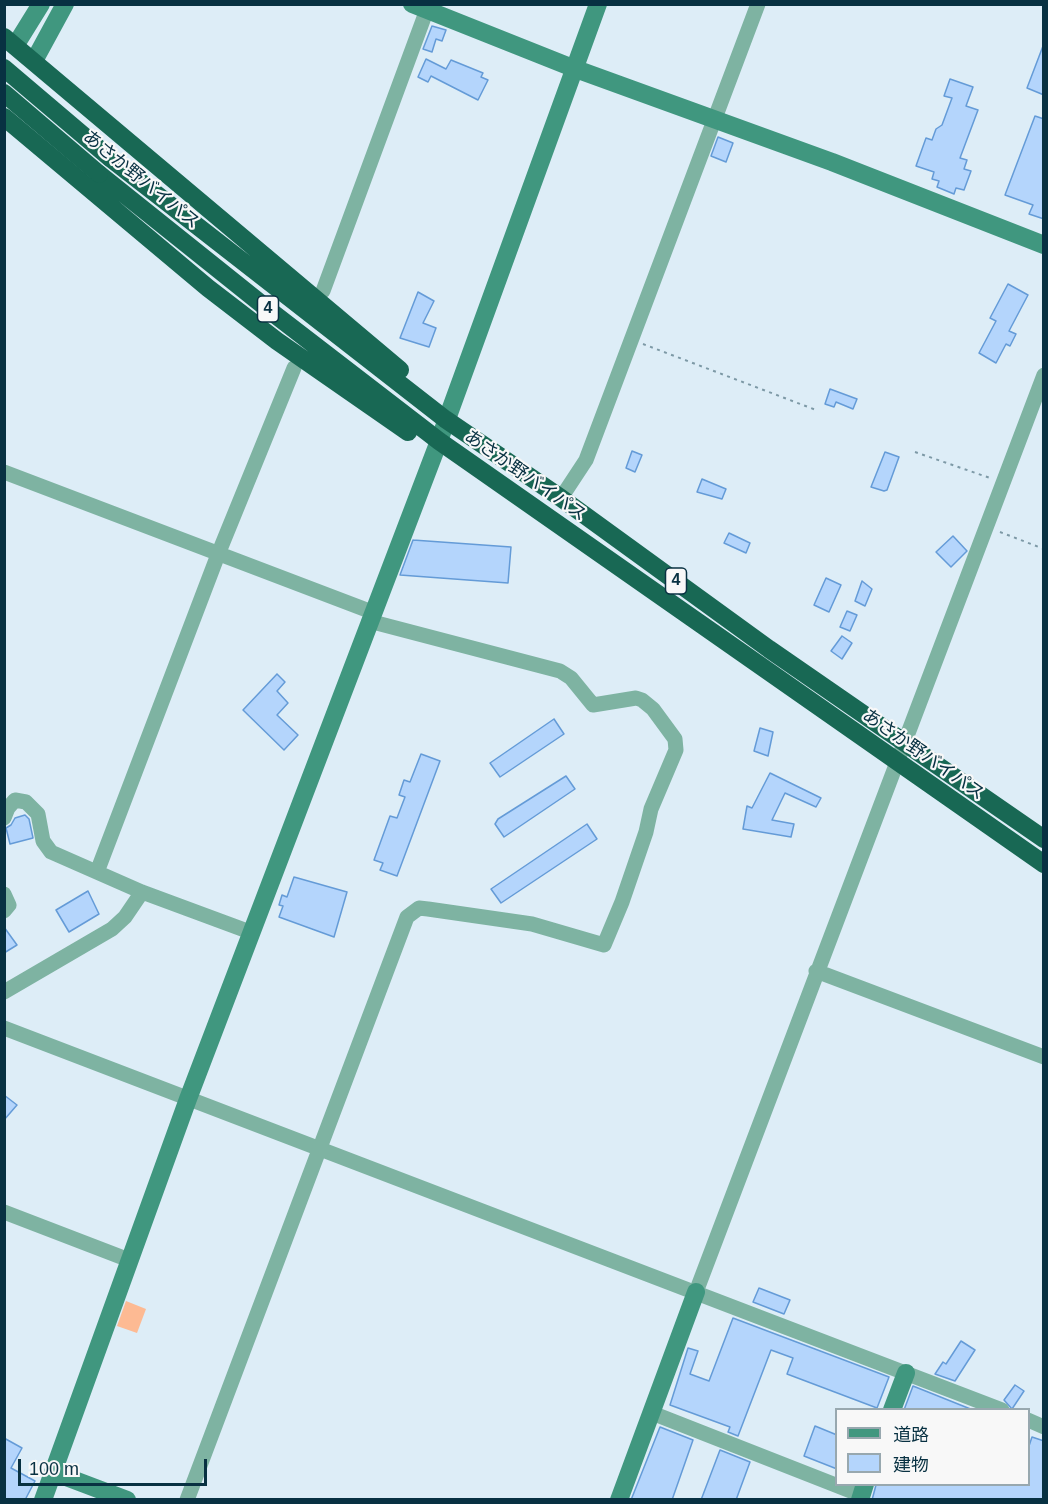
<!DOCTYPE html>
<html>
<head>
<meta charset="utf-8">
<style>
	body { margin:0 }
	#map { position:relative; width:1048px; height:1504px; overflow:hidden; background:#ddedf7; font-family:Helvetica,"Noto Sans JP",sans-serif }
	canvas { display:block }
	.frame { position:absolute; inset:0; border:6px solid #083142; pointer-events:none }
	.legend { position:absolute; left:835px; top:1408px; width:195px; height:78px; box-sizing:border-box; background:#f8f8f8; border:2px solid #98a8af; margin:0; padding:8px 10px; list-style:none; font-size:18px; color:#083142 }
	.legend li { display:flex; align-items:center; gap:12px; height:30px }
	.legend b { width:30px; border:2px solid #98a8af }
	.scale { position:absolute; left:18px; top:1459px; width:189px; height:27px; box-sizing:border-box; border:3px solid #083142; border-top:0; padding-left:8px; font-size:18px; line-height:21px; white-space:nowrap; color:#083142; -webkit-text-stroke:4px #f8f8f8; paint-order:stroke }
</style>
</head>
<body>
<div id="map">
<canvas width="1048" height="1504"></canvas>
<div class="frame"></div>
<ul class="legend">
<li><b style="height:8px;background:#40977f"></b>道路</li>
<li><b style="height:16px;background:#b4d5fc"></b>建物</li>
</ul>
<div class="scale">100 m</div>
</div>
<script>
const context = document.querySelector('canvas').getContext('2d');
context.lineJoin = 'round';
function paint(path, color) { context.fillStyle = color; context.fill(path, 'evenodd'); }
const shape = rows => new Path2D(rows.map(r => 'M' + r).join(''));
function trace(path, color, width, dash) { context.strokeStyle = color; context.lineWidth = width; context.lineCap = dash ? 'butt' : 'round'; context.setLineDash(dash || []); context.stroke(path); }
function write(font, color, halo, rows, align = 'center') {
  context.font = font + ' Helvetica,"Noto Sans JP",sans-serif'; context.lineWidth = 4.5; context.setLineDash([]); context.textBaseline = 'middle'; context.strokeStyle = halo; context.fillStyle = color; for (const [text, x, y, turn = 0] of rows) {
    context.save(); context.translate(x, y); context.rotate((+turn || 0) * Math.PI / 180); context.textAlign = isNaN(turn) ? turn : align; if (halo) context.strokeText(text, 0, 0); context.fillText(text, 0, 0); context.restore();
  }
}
paint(shape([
	[126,1301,146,1309,137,1333,117,1326]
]), '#fdba93');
const building = shape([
	[432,26,446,30,442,41,436,39,432,52,423,49,432,26],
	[1043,46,1044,46,1044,95,1027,88,1043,46],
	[426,59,446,69,451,60,483,73,481,77,488,80,478,100,431,76,428,82,418,77,426,59],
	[950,79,973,87,966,106,978,110,960,158,967,160,964,169,971,171,964,190,956,188,954,194,937,187,939,181,932,179,934,172,916,166,926,138,932,140,936,129,942,125,952,98,944,96,950,79],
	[1035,116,1044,119,1044,219,1029,214,1033,205,1005,195,1035,116],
	[718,137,733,143,726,162,711,156,718,137],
	[1008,284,1028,295,1009,331,1016,334,1010,346,1006,344,996,363,979,353,996,321,990,318,1008,284],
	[418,292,434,301,423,323,436,328,429,347,400,338,418,292],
	[830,389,857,399,853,409,836,402,834,407,825,404,830,389],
	[632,451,642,455,635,472,626,468,632,451],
	[885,452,899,457,887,490,884,491,871,487,885,452],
	[702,479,726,489,722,499,697,492,702,479],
	[729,533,750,543,746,553,724,543,729,533],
	[953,536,967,551,951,567,936,552,953,536],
	[413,540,511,547,508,583,400,575,413,540],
	[826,578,841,585,829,612,814,605,826,578],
	[862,581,872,589,865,606,855,601,862,581],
	[847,611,857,615,850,631,840,627,847,611],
	[842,636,852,643,842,659,831,651,842,636],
	[277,674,285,682,277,691,288,703,277,715,298,735,284,750,243,710,277,674],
	[554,719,564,734,500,777,490,763,554,719],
	[760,728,773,732,768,756,754,751,760,728],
	[421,754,440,761,397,876,380,870,383,863,374,860,390,816,397,818,405,797,399,795,404,780,410,782,421,754],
	[770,773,821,798,816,807,785,793,772,820,794,824,791,837,743,829,747,806,752,808,770,773],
	[566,776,575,789,504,837,495,824,498,819,566,776],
	[25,815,29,819,33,838,10,844,6,828,11,825,15,818,25,815],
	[587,824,597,839,501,903,491,889,587,824],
	[294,877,347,892,334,937,279,917,283,906,279,905,282,895,287,897,294,877],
	[88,891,99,914,69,932,56,910,88,891],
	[4,927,17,945,4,953,4,927],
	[4,1095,17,1105,4,1120,4,1095],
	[759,1288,790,1300,784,1314,753,1302,759,1288],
	[733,1318,889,1377,877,1408,787,1374,793,1358,771,1350,738,1436,728,1432,730,1427,670,1405,688,1348,698,1351,690,1374,709,1381,733,1318],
	[961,1341,975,1350,955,1381,935,1374,943,1362,946,1364,961,1341],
	[1015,1385,1024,1391,1012,1409,1004,1400,1015,1385],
	[913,1386,973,1410,904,1410,913,1386],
	[815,1426,837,1435,837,1469,804,1456,815,1426],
	[660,1427,693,1440,672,1500,631,1500,660,1427],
	[1032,1437,1044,1441,1044,1500,872,1500,876,1485,1029,1485,1029,1446,1032,1437],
	[4,1438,22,1448,11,1468,35,1481,25,1500,4,1500,4,1438],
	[720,1450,750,1462,736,1500,701,1500,720,1450]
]);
paint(building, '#b4d5fc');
trace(building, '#649bd7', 1.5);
trace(shape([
	[643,344,816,410],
	[915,452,990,478],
	[1000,532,1044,549]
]), '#7d99a6', 2, [3, 4.5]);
trace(shape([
	[323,291,429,4],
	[4,472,372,612],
	[561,498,586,460,758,4],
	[4,818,8,808,15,800,26,802,38,814,43,841,51,852,142,892,250,932],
	[97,872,219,552,294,368],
	[4,894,9,905,4,911],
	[816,971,1044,1057],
	[4,992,112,929,125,917,142,892],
	[4,1028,1002,1410],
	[4,1212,129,1260],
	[696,1292,1044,375],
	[652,1413,861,1495],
	[1028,1420,1044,1427],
	[187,1500,407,917,419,908,428,909,532,924,604,945,622,902,646,832,651,809,676,750,675,739,653,709,642,700,636,698,593,705,571,678,560,671,369,621]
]), '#7eb3a2', 15);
trace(shape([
	[412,4,573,68,832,162,1044,245],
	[15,46,41,4],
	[34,61,65,4],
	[892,1410,906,1373],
	[53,1472,127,1500],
	[43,1500,188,1099,439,441,598,4],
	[619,1500,696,1292],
	[860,1500,865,1484]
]), '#40977f', 18);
trace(shape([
	[4,37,400,370],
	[4,117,208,288,277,341,408,432],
	[110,158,445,419,561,498,769,649,1044,839],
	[99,174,269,310,439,441,1044,864]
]), '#186854', 18);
trace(shape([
	[4,68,110,158],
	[4,93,99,174]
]), '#186854', 18);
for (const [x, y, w] of [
	[268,309,21],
	[676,581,21]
]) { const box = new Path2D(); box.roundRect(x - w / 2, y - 13, w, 26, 4.5); context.fillStyle = '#f8f8f8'; context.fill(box); trace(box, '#083142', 1.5); }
write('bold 16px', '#083142', null, [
	["4",268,309],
	["4",676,581]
]);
write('18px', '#083142', '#f8f8f8', [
	["あさか野バイパス",141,180,39],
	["あさか野バイパス",525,476,35],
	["あさか野バイパス",923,755,35]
]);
</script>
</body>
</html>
